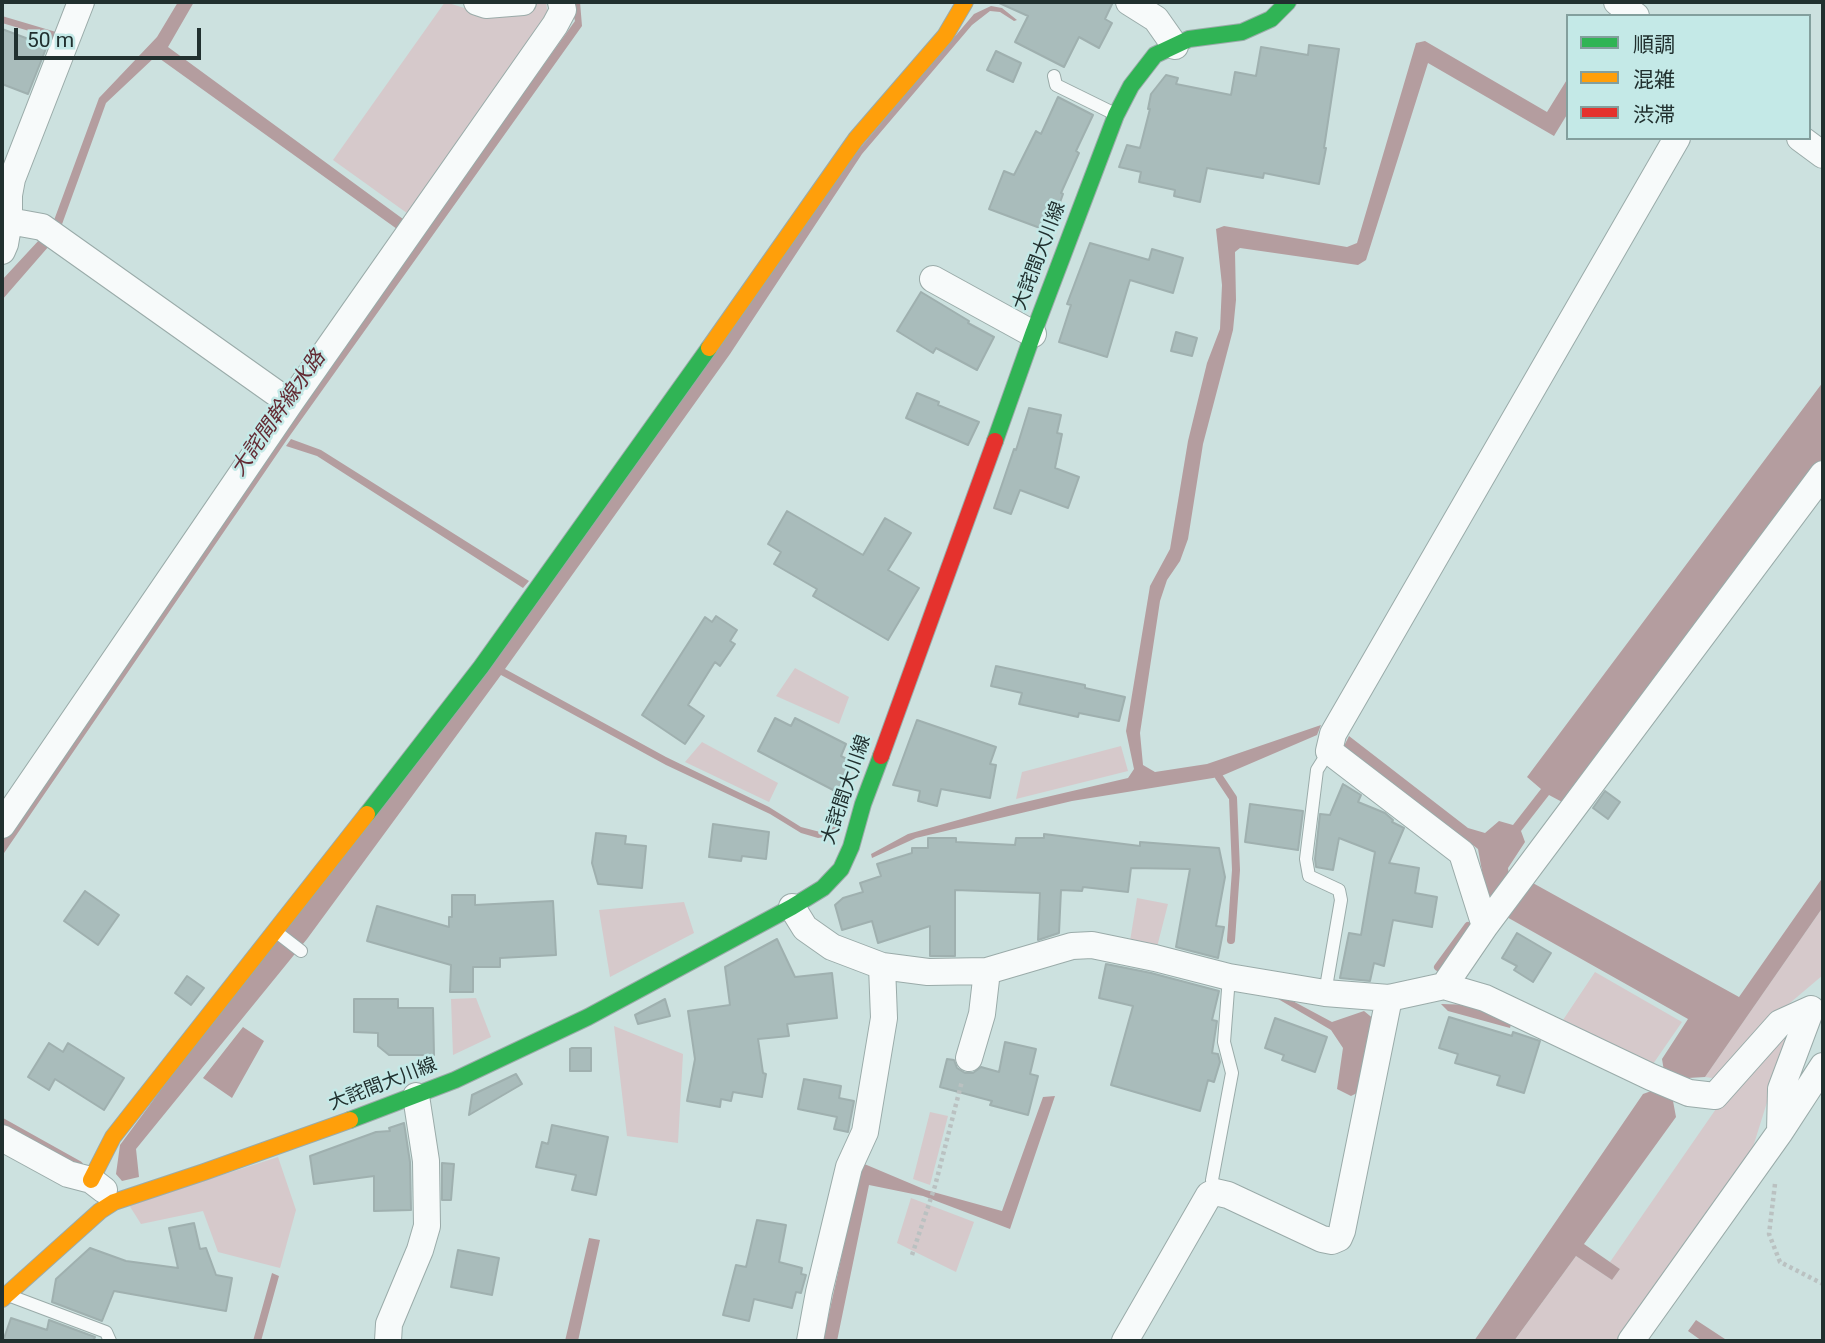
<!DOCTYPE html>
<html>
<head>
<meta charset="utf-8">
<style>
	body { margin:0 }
	#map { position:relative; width:1825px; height:1343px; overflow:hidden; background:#cce1df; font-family:Roboto,"Noto Sans JP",sans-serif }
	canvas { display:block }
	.frame { position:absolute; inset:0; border:4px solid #21302f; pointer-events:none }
	.legend { position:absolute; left:1566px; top:14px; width:245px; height:126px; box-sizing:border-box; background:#c4e9e7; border:2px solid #839f9d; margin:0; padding:9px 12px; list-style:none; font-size:21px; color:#21302f }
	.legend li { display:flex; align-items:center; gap:14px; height:35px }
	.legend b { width:35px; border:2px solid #839f9d }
	.scale { position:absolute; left:14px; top:28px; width:187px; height:32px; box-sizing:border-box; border:4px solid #21302f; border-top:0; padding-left:9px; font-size:21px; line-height:24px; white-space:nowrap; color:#21302f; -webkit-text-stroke:5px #c4e9e7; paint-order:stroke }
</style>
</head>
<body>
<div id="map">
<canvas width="1825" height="1343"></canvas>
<div class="frame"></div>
<ul class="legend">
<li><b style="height:9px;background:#30b455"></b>順調</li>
<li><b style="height:9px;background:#ff9f0a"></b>混雑</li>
<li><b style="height:9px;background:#e5322d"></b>渋滞</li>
</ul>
<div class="scale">50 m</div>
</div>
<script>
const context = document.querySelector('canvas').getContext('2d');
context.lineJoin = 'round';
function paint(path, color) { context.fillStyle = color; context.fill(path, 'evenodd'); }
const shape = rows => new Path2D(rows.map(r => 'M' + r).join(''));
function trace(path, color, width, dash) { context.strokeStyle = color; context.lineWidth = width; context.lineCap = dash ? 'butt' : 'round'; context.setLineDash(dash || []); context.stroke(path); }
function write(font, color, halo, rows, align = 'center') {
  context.font = font + ' Roboto,"Noto Sans JP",sans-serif'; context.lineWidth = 5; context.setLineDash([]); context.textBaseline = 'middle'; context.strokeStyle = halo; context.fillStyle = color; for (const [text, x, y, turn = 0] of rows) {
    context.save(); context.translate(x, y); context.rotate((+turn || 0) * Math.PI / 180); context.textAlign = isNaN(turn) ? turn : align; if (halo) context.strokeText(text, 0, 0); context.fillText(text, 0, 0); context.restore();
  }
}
paint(shape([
	[445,2,497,18,537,2,546,2,548,17,411,216,333,160],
	[795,668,849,697,839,724,776,696],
	[702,742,778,783,769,802,685,762],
	[1121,746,1128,771,1016,799,1022,772],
	[1137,898,1168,904,1157,947,1130,941],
	[684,902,694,933,610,977,599,910],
	[1823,907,1823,975,1771,1019,1720,1079,1705,1077],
	[1595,972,1682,1022,1653,1064,1563,1020],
	[476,998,491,1037,453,1055,451,999],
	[614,1026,683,1054,678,1143,627,1136],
	[1789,1032,1753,1147,1617,1341,1514,1341,1576,1256,1612,1280,1620,1269,1610,1262,1718,1106],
	[930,1112,948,1116,930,1185,913,1179],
	[278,1157,296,1210,280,1268,218,1252,203,1211,141,1224,129,1205],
	[911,1198,974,1222,956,1272,897,1243]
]), '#d6c9cb');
paint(shape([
	[66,2,73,2,53,38,2,23,2,16,56,32],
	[178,2,194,2,168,47,403,219,397,229,156,56,106,103,61,227,53,223,99,98,157,37],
	[570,2,580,2,582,26,286,441,2,856,2,838,282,429,575,21],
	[991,6,1002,8,1017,20,1014,21,1000,12,990,11,972,25,862,154,730,354,505,669,666,757,769,807,801,827,820,832,832,828,841,812,845,814,840,830,831,836,818,838,801,833,770,814,666,765,501,675,307,939,136,1149,139,1177,122,1181,116,1174,120,1145,861,147,974,14],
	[1425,41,1547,112,1568,78,1568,113,1554,136,1428,63,1366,260,1358,265,1240,248,1235,252,1236,300,1233,330,1203,444,1188,539,1180,561,1167,580,1160,601,1140,733,1143,765,1155,772,1207,764,1321,725,1317,735,1219,777,1072,801,916,838,872,858,871,854,908,834,1008,806,1128,778,1134,769,1126,731,1150,586,1170,549,1188,441,1207,363,1220,329,1222,285,1216,229,1224,226,1347,247,1357,243,1416,43],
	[40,239,49,246,2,300,2,280],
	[1823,382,1823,458,1564,803,1549,795,1521,831,1525,842,1508,868,1509,877,1531,882,1739,997,1823,877,1823,907,1705,1077,1688,1078,1673,1101,1676,1117,1584,1244,1620,1269,1612,1280,1576,1256,1514,1341,1474,1341,1643,1094,1654,1090,1664,1071,1662,1059,1688,1019,1505,916,1511,908,1486,893,1478,849,1344,746,1349,736,1468,828,1485,833,1499,821,1513,825,1541,789,1527,777],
	[291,439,321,450,529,581,523,588,317,456,286,446],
	[1273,996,1289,999,1332,1022,1364,1011,1375,1020,1361,1091,1351,1096,1337,1089,1343,1048,1331,1030],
	[1441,1004,1475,1005,1512,1021,1510,1028,1448,1011],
	[243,1027,264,1041,232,1098,203,1078],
	[1055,1096,1010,1229,923,1196,869,1185,837,1341,823,1341,862,1163,926,1190,1002,1211,1043,1097],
	[589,1238,600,1240,578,1341,565,1341],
	[272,1273,279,1276,261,1341,253,1341],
	[1696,1320,1728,1341,1702,1341,1688,1331]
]), '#b49d9f');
trace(shape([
	[1219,777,1233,798,1236,870,1231,940],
	[1438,967,1468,926],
	[2,1122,79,1165]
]), '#b49d9f', 8);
const building = shape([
	[997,2,1113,2,1105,19,1112,23,1099,48,1079,37,1064,67,1015,42,1028,16,997,2],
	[2,29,47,46,28,94,2,84,2,29],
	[1309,45,1339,49,1324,148,1326,148,1319,184,1264,173,1263,178,1207,168,1200,202,1174,196,1175,190,1139,182,1141,172,1119,167,1127,145,1140,148,1150,109,1148,109,1151,94,1166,75,1178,78,1176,84,1231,95,1235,72,1256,76,1261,47,1308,55,1309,45],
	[996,51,1021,63,1013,82,987,70,996,51],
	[1058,97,1093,115,1076,151,1079,153,1061,193,1063,194,1052,225,1042,222,1040,228,989,209,1004,171,1014,175,1036,131,1041,134,1058,97],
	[1090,243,1149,260,1152,249,1183,258,1173,293,1130,280,1107,357,1059,342,1071,305,1067,304,1090,243],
	[921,292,969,321,968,323,994,337,977,370,936,348,933,353,897,331,921,292],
	[1176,332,1197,338,1192,356,1171,351,1176,332],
	[917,393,939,402,938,405,979,422,968,445,906,418,917,393],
	[1029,408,1061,415,1057,433,1062,434,1055,468,1079,477,1068,508,1020,490,1011,514,994,508,1014,449,1016,450,1029,408],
	[787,511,863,555,885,518,911,533,888,570,919,588,888,640,813,596,817,589,774,564,781,552,768,544,787,511],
	[716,616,737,630,730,641,735,644,720,666,715,662,688,705,704,716,685,744,642,715,705,617,712,622,716,616],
	[996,666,1085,685,1085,688,1125,697,1119,721,1079,713,1078,717,1019,704,1022,693,991,686,996,666],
	[775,718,791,726,795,718,846,744,841,756,852,762,837,792,758,751,775,718],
	[917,720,996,747,990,764,996,765,990,798,941,789,937,806,918,801,920,791,893,785,917,720],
	[1343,784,1361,795,1358,802,1385,813,1393,820,1392,822,1404,828,1389,863,1419,868,1415,893,1437,897,1432,927,1393,920,1384,966,1374,963,1370,981,1340,978,1349,933,1361,935,1375,852,1339,838,1333,870,1316,867,1315,859,1320,814,1330,815,1343,784],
	[1605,791,1620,802,1608,819,1593,808,1605,791],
	[1250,804,1303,811,1298,850,1245,842,1250,804],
	[713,824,769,832,766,859,742,856,741,861,709,857,713,824],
	[596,833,626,836,625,844,646,846,642,888,598,884,592,863,596,833],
	[1044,834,1140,846,1140,842,1219,848,1225,877,1216,926,1224,927,1218,958,1176,947,1190,869,1131,868,1128,892,1083,887,1082,891,1061,890,1059,933,1038,940,1040,893,955,890,955,956,930,956,930,926,878,943,872,921,842,930,835,905,843,898,863,892,860,883,881,876,877,864,912,853,912,848,928,848,928,838,956,838,956,842,1015,845,1016,838,1044,838,1044,834],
	[85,891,119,915,98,945,64,921,85,891],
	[452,895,475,895,475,905,553,901,556,955,500,958,500,967,473,967,473,992,450,992,451,965,367,941,377,906,449,927,449,917,452,917,452,895],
	[1517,933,1551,953,1533,982,1514,970,1517,966,1502,958,1517,933],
	[777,939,795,977,832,973,837,1018,787,1024,789,1036,758,1039,763,1073,766,1074,762,1097,733,1092,731,1101,721,1099,720,1107,687,1101,695,1059,688,1011,730,1005,725,967,777,939],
	[1106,964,1151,973,1219,991,1212,1020,1217,1021,1212,1053,1218,1054,1220,1062,1214,1082,1208,1080,1200,1111,1111,1085,1133,1006,1099,998,1106,964],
	[187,976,204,988,191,1005,175,993,187,976],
	[354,999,398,999,398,1008,433,1008,434,1055,389,1055,378,1046,378,1033,354,1032,354,999],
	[665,999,670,1016,638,1024,635,1015,665,999],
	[1449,1017,1512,1036,1513,1032,1540,1041,1524,1093,1497,1085,1500,1076,1455,1063,1458,1054,1439,1048,1449,1017],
	[1275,1018,1327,1037,1315,1072,1282,1060,1284,1055,1265,1048,1275,1018],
	[1005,1042,1036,1049,1030,1074,1038,1076,1028,1115,990,1105,992,1101,940,1087,947,1059,954,1060,957,1068,965,1073,973,1073,981,1067,999,1072,1005,1042],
	[49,1043,63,1052,68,1043,124,1078,104,1110,55,1079,49,1090,28,1077,49,1043],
	[572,1048,591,1048,591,1071,570,1071,570,1049,572,1048],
	[516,1074,522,1084,469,1115,472,1095,516,1074],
	[804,1079,841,1086,839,1098,854,1101,848,1132,834,1129,837,1117,798,1109,804,1079],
	[404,1123,410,1162,411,1210,374,1211,374,1176,314,1184,310,1156,376,1132,390,1131,389,1128,404,1123],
	[552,1125,608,1137,596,1195,572,1190,576,1175,536,1167,542,1142,548,1144,552,1125],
	[442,1163,454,1164,451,1200,442,1200,442,1163],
	[757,1220,786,1225,779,1262,802,1268,801,1274,806,1275,801,1293,796,1292,792,1308,754,1299,749,1321,723,1315,736,1265,746,1267,757,1220],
	[194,1223,200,1249,206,1248,216,1275,232,1278,226,1311,114,1291,102,1321,52,1302,56,1279,90,1248,126,1261,178,1268,169,1228,194,1223],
	[458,1250,499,1258,492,1295,451,1287,458,1250],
	[11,1318,47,1330,49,1320,95,1337,93,1341,3,1341,11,1318]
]);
paint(building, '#a9bcbb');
trace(building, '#9fb0af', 2);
const lane = shape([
	[1054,76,1056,85,1113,113],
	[279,934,301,951],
	[1325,993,1341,900,1339,890,1309,876,1306,859,1317,770,1329,751],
	[1215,1192,1212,1180,1232,1073,1224,1042,1229,977],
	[13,1297,106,1332,110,1341]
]);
const street = shape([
	[477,2,486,5,523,2],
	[1129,2,1156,19,1175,46],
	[1617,2,1636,16],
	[1800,138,1823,155],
	[9,221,42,227,290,403],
	[2,251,5,244,9,221,9,195,12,179,81,2],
	[933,279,1033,334],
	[2,825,290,403,555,25,563,10,561,2],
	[792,907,805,928,832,947,882,966,928,972,987,971,1072,946,1092,945,1155,958,1229,977,1325,993,1389,998,1444,986,1485,998,1651,1077,1689,1093,1715,1096,1780,1023,1811,1009,1781,1089,1780,1132],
	[1485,926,1462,853,1329,751,1333,734,1677,138],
	[1444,986,1485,926,1823,474],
	[969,1058,982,1014,987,971],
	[2,1138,68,1174,91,1180,104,1190],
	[388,1341,389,1324,420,1250,427,1226,426,1161,416,1096],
	[810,1341,819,1292,849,1167,865,1132,884,1018,882,966],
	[1125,1341,1209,1195,1215,1192,1228,1195,1322,1239,1332,1241,1339,1238,1342,1231,1389,998],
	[1631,1341,1780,1132,1823,1066]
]);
const fast = shape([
	[995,441,1033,334,1116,115,1131,86,1155,55,1189,39,1242,32,1271,19,1288,2],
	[367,814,481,667,709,348],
	[350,1120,455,1080,588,1017,792,907,823,888,841,869,851,847,863,804,881,756]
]);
const slow = shape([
	[709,348,856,139,945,36,965,2],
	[91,1180,113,1137,367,814],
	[2,1299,100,1211,114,1202,204,1172,350,1120]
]);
const jam = shape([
	[881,756,995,441]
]);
trace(lane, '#9aaba9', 14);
trace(street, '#9aaba9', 28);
trace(fast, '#9aaba9', 18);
trace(slow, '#9aaba9', 18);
trace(jam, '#9aaba9', 18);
trace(shape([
	[1775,1184,1769,1234,1780,1262,1823,1284],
	[912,1255,935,1186,962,1081]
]), '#bac1c1', 4.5, [3.5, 3.5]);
trace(lane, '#f7fafa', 12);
trace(street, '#f7fafa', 26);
trace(fast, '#30b455', 16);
trace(slow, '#ff9f0a', 16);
trace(jam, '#e5322d', 16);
write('19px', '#21302f', '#c4e9e7', [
	["大詫間大川線",1040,256,-69],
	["大詫間大川線",847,790,-71],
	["大詫間大川線",383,1085,-21]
]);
write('italic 21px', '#632b34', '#c4e9e7', [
	["大詫間幹線水路",279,414,-55]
]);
</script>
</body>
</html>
